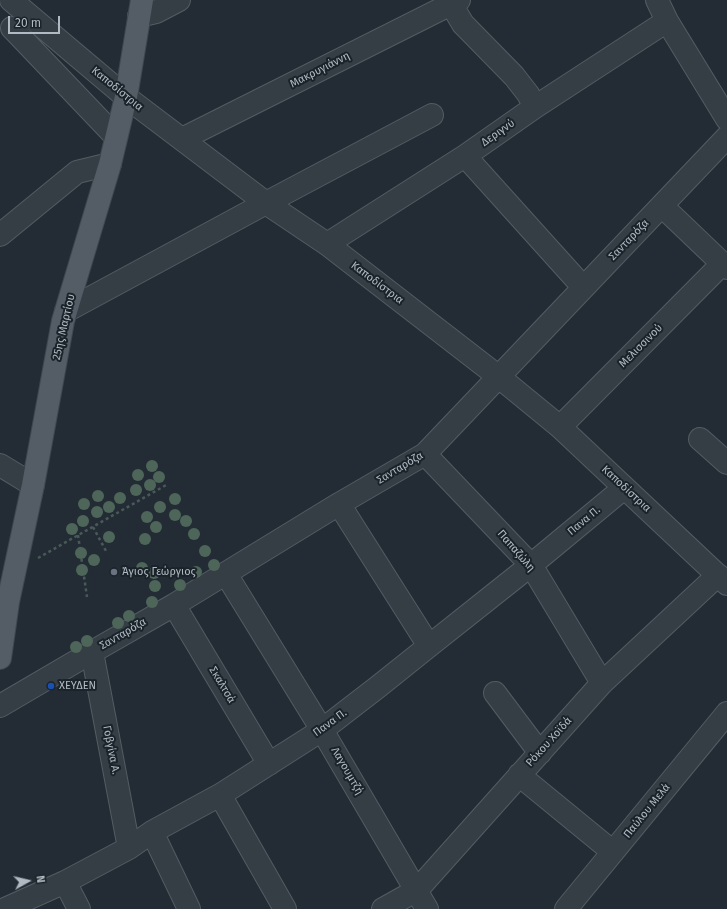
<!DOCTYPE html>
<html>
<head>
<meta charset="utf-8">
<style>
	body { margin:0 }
	#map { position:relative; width:727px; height:909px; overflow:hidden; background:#232c34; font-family:"Fira Sans",sans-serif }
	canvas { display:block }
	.north { position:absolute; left:8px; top:861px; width:40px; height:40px; -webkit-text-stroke:3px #1b232a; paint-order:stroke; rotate:82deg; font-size:11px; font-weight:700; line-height:16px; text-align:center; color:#b1b9c2 }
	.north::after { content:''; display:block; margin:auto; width:14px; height:18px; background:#b1b9c2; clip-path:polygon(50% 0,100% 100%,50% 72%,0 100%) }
	.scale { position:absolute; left:8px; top:16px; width:52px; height:18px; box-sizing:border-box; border:2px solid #b1b9c2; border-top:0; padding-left:5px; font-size:12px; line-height:14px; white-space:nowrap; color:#b1b9c2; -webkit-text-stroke:3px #1b232a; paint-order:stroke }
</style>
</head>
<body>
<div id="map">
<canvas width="727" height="909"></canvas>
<div class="north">N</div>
<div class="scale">20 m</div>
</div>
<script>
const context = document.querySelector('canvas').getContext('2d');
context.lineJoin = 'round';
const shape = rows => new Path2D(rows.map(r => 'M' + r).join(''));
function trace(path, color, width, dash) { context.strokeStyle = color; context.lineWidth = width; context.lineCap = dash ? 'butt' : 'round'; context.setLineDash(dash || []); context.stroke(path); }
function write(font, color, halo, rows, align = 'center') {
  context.font = font + ' "Fira Sans",sans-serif'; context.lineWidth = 4; context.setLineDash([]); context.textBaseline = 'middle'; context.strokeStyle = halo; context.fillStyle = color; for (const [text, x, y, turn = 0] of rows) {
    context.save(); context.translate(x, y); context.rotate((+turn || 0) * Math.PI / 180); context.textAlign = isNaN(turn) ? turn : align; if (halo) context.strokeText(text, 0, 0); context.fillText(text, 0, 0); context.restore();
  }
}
const minor = shape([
	[11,0,126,97,266,203,327,244,499,377,560,427,727,584],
	[657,0,667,21,727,119],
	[451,4,463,24,514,76,528,94,535,107],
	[139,16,156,12,179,0],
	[12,28,116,137],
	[182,139,459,0],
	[465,156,583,287],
	[662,206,727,268],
	[0,235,77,172,110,164],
	[327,244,465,156,535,107,667,21],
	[66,311,266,203,432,115],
	[560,427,722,264],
	[700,439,727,463],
	[425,454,531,565,602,683],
	[0,465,33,485],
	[339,504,429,646],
	[226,574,322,730,427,909],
	[174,605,269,764],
	[92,652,129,848],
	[495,693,540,753],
	[0,706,92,652,174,605,339,504,425,454,727,137],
	[519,775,613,852],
	[220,795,285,909],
	[152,832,189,909],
	[65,882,79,909],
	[5,909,65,882,129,848,152,832,220,795,322,730,379,686,429,646,531,565,624,488],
	[383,909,417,890,602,683,718,575],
	[566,909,727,713]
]);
const major = shape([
	[0,658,8,602,33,485,63,321,110,164,126,97,142,0]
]);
trace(minor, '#545c63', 24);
trace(major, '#3f474f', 24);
trace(shape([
	[93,527,106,551],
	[78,535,87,597],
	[38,558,168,484]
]), '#49595a', 2.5, [3, 3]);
trace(minor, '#363e45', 22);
trace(major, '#545d65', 22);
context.fillStyle = '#4e6659';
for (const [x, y] of [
	[152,466],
	[138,475],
	[159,477],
	[150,485],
	[136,490],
	[98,496],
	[120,498],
	[175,499],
	[84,504],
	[109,507],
	[160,507],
	[97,512],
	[175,515],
	[147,517],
	[83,521],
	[186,521],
	[156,527],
	[72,529],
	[194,534],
	[109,537],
	[145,539],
	[205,551],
	[81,553],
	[94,560],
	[214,565],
	[142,568],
	[82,570],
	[196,572],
	[154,573],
	[180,585],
	[155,586],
	[152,602],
	[129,616],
	[118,623],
	[87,641],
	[76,647]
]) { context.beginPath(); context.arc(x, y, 6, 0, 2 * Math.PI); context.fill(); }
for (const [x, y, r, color] of [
	[114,572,4,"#6b7280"],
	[51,686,4,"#1a4fb4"]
]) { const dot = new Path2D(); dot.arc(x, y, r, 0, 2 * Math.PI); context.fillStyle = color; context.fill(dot); trace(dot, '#1b232a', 1.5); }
write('11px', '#b1b9c2', '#1b232a', [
	["Μακρυγιάννη",320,70,-27],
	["Καποδίστρια",117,89,39],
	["Δεριγνύ",498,133,-35],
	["Σανταρόζα",629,240,-46],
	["Καποδίστρια",377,283,37],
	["25ης Μαρτίου",64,327,-77],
	["Μελισσινού",641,346,-45],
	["Σανταρόζα",400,468,-31],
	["Καποδίστρια",626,489,43],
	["Πανα Π.",584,521,-40],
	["Παπαζώλη",516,551,49],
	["Σανταρόζα",123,634,-30],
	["Σκαλτσά",222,685,59],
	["Πανα Π.",330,723,-36],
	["Ρόκου Χοϊδά",549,742,-48],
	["Γοβγίνα Α.",111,750,79],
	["Λαγουμτζή",347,771,60],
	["Παύλου Μελά",647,811,-51]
]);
write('11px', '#b1b9c2', '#1b232a', [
	["Άγιος Γεώργιος",122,572],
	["ΧΕΥΔΕΝ",59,686]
], 'left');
</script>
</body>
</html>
